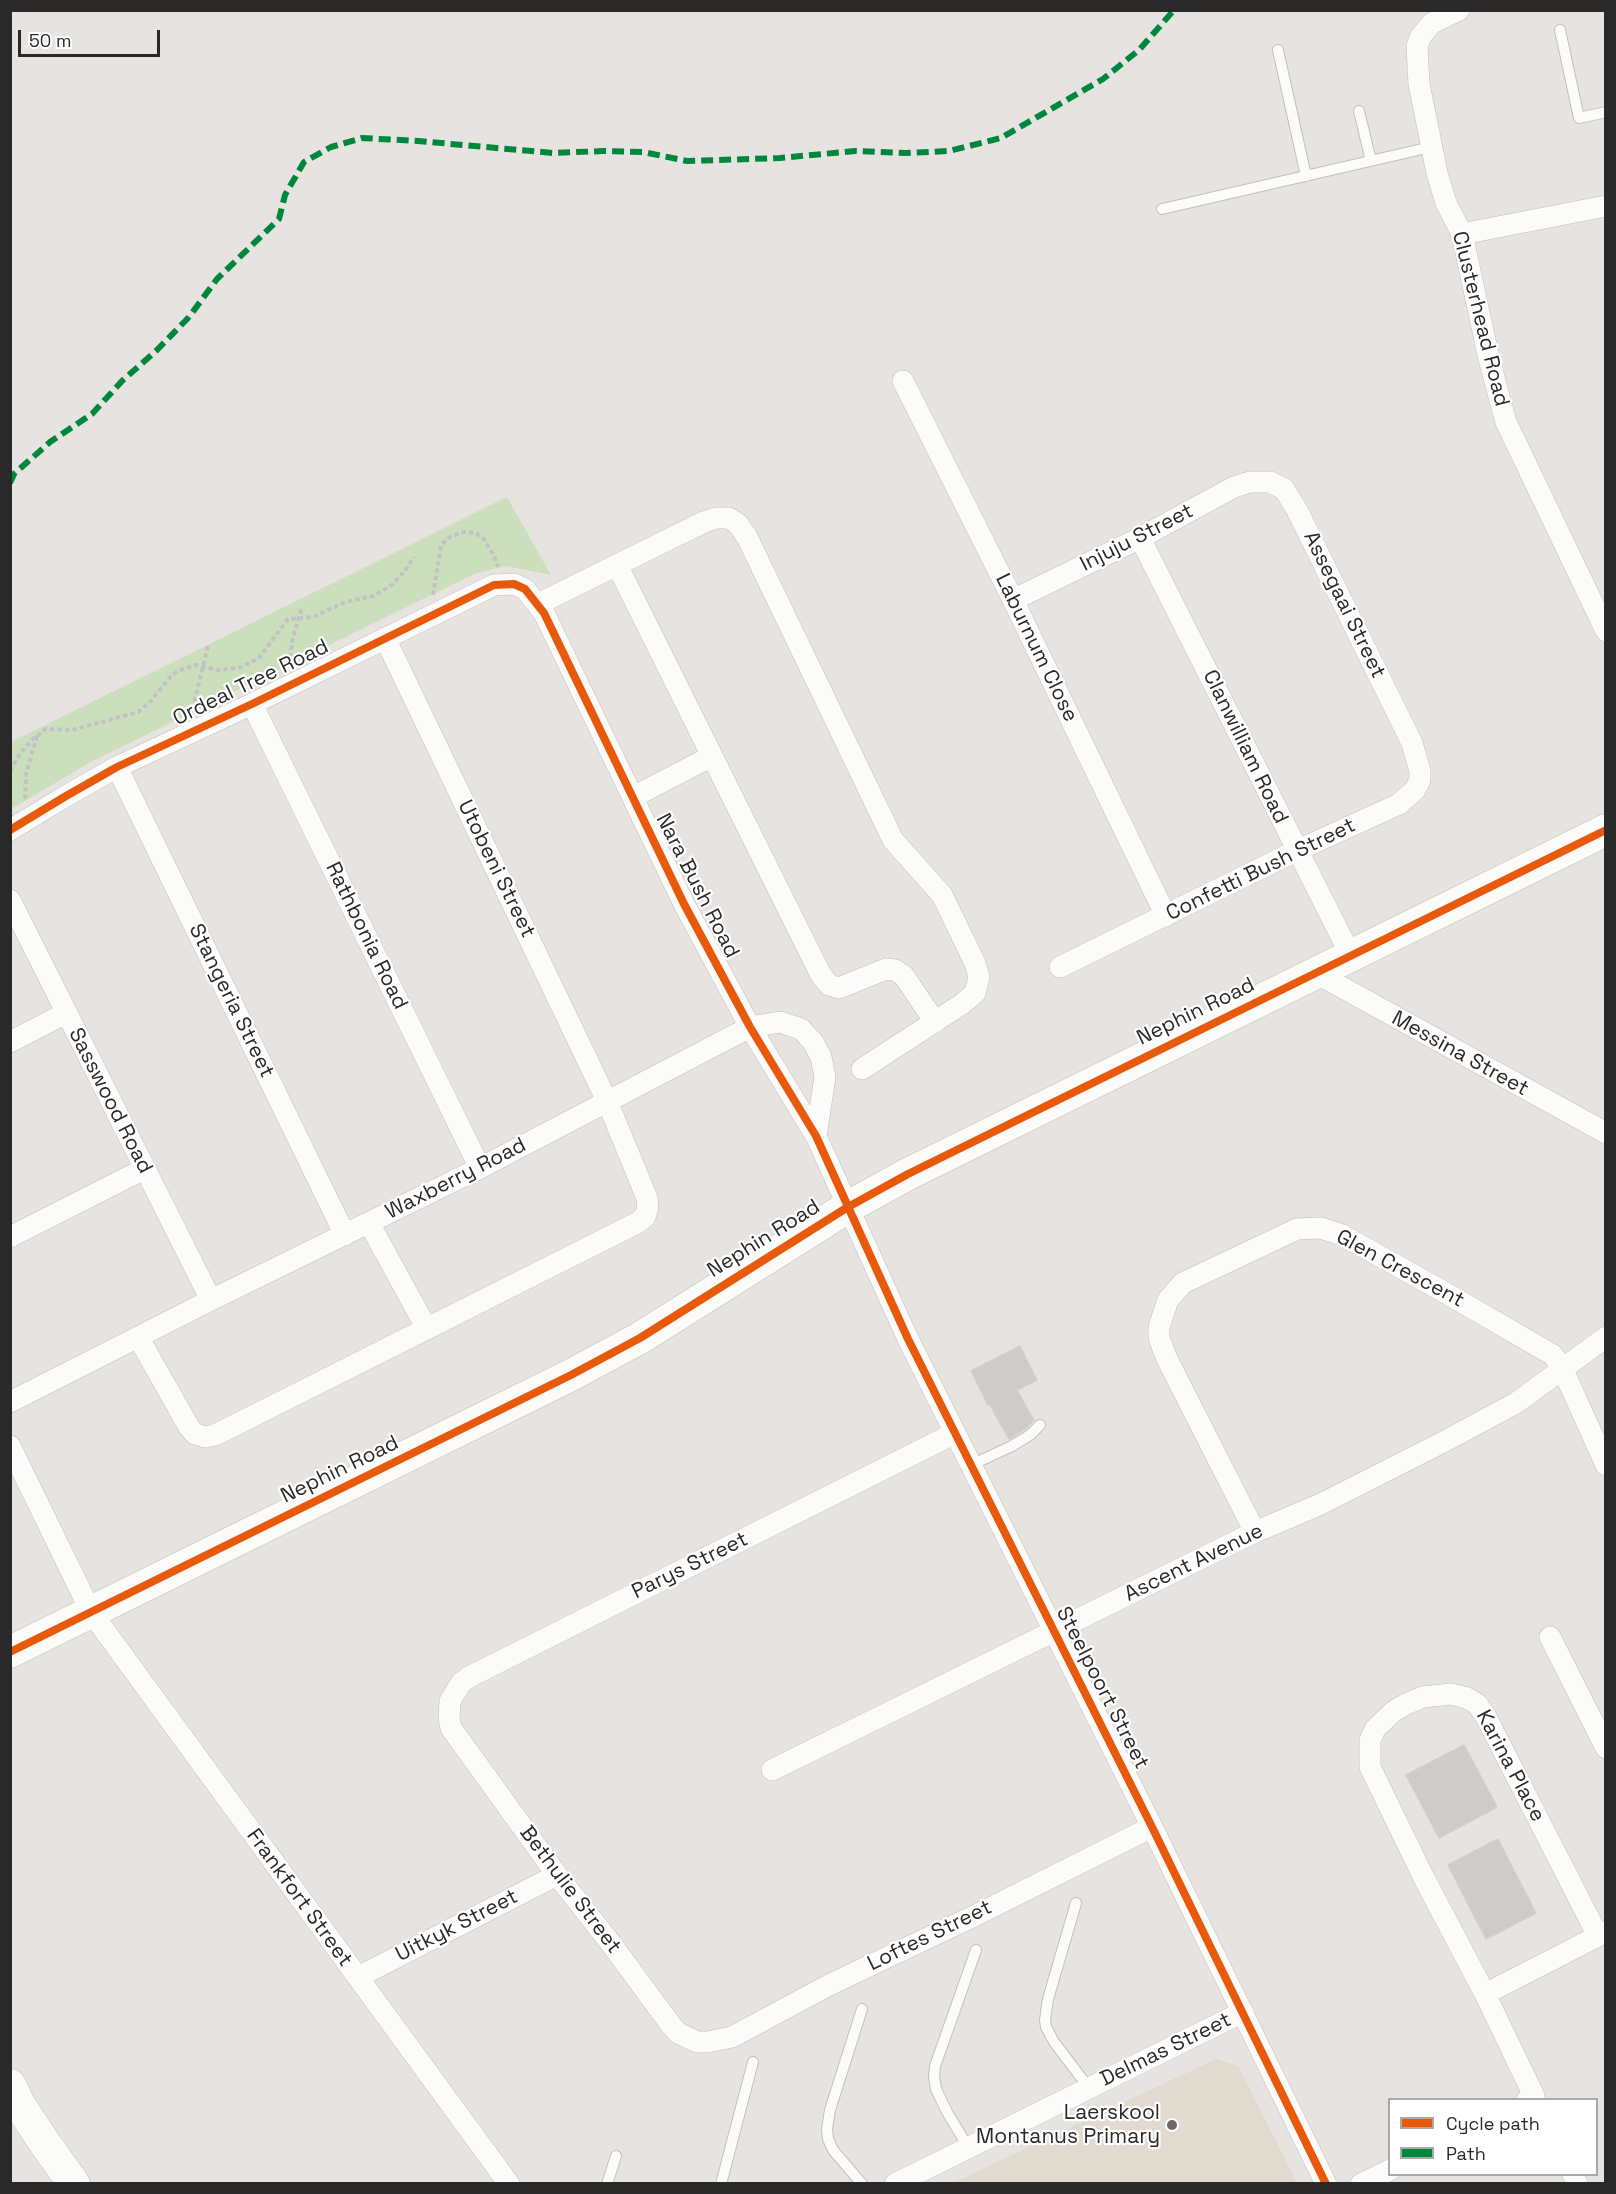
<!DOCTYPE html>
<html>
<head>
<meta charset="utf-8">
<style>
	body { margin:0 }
	#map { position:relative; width:1616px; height:2194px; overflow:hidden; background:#e6e3e0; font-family:"Space Grotesk",sans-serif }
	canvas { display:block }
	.frame { position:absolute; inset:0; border:12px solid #292929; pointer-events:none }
	.legend { position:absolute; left:1388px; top:2098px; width:210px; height:78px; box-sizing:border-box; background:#fff; border:2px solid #a9a9a9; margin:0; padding:8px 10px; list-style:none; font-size:18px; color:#292929 }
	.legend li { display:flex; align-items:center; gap:12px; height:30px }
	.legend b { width:30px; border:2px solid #a9a9a9 }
	.scale { position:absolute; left:18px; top:30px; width:142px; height:27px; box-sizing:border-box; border:3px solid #292929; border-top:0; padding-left:8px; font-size:18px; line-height:21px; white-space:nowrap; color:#292929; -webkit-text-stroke:4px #fff; paint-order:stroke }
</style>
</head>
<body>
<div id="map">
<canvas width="1616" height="2194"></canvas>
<div class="frame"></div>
<ul class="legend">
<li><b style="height:8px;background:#e8590c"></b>Cycle path</li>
<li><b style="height:8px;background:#00873e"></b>Path</li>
</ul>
<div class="scale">50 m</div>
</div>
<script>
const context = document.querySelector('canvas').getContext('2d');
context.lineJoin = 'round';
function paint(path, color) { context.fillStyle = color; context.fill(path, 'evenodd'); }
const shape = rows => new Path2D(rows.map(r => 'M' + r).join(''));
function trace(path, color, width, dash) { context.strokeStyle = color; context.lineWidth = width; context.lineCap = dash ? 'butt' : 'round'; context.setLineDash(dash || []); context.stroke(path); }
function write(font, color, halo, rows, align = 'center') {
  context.font = font + ' "Space Grotesk",sans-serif'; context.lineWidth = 4.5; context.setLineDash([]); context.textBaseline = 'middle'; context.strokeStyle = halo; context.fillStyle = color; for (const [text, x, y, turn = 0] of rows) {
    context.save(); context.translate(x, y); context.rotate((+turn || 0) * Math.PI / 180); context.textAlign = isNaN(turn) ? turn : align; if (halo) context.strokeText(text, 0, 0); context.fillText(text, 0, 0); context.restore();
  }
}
paint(shape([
	[1216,2059,1238,2066,1297,2183,953,2183]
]), '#e0dacf');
paint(shape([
	[507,497,551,575,506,566,474,574,89,763,11,809,11,742]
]), '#ccdfbc');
const building = shape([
	[1020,1346,1037,1380,1017,1390,1034,1420,1025,1429,1009,1439,990,1405,988,1405,971,1371,1020,1346],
	[1464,1745,1497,1807,1439,1838,1406,1775,1464,1745],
	[1498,1839,1536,1913,1486,1939,1448,1865,1498,1839]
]);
paint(building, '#cecbc9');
trace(building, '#d1cfcc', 1.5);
const lane = shape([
	[1560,30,1579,118,1606,112],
	[1278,50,1306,176],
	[1359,111,1371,161],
	[1162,209,1431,147],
	[971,1465,1012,1446,1030,1435,1040,1425],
	[1076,1903,1048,1999,1045,2020,1046,2027,1054,2042,1089,2088],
	[862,2009,830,2110,827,2129,828,2139,833,2150,862,2184],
	[968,2147,947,2112,936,2089,934,2077,935,2066,976,1950],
	[607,2184,616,2156],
	[721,2184,753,2062]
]);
const street = shape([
	[1459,10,1432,23,1421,36,1417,46,1419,84,1437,173,1446,203,1462,234,1489,359,1506,422,1606,631],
	[1462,234,1606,206],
	[903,381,1013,600,1166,916],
	[1140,538,1351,956],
	[617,565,821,975,829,985,839,988,886,969,895,970,904,976,935,1022],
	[1013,600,1140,538,1234,487,1250,482,1270,482,1284,489,1297,510,1412,743,1420,771,1420,780,1415,790,1399,804,1296,851,1060,967],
	[538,604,704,522,716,518,729,518,738,524,747,537,893,840,942,895,975,963,979,977,975,993,962,1004,862,1069],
	[252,704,480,1168],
	[117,767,345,1235],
	[633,797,712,756],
	[10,830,66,796,117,767,252,704,494,585,514,584,525,589,544,613,684,904,750,1027,816,1136,908,1339,1152,1827,1326,2184],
	[10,900,211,1300],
	[1316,973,1606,1133],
	[10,1042,66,1013],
	[369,1223,427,1329],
	[10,1237,144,1169],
	[138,1337,189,1427,195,1434,205,1437,215,1435,637,1223,645,1217,648,1207,647,1198,607,1101,385,638],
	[10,1402,211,1300,480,1168,750,1027,780,1022,801,1029,813,1042,821,1057,825,1077,816,1136],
	[955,1433,469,1677,461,1683,450,1701,449,1718,451,1728,557,1875,612,1945,671,2025,678,2033,697,2042,708,2042,732,2037,829,1985,974,1916,1152,1827],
	[10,1446,91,1612,509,2184],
	[1255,1532,1167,1359,1159,1338,1159,1327,1168,1300,1183,1283,1297,1229,1321,1228,1342,1235,1437,1288,1553,1355,1563,1370,1606,1465],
	[1550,1637,1606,1748],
	[772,1770,1255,1532,1321,1504,1447,1440,1516,1403,1606,1337],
	[358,1977,557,1875],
	[1485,1994,1424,1878,1370,1767,1370,1740,1375,1729,1394,1711,1406,1704,1423,1697,1451,1694,1467,1698,1477,1704,1485,1715,1598,1936],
	[1527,2100,1534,2096,1485,1994,1606,1932],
	[1573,2174,1577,2184],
	[895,2184,1243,2012],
	[1361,2184,1390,2170]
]);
const secondary = shape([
	[10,1652,571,1375,640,1338,848,1207,908,1174,1606,830],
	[10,2085,19,2104,44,2142,74,2184]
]);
trace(lane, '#c1c0c0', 12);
trace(street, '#c1c0c0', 22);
trace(secondary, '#c1c0c0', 33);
trace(shape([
	[433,595,441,545,451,536,465,532,476,533,484,539,494,556,498,567],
	[290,665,292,641,302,607],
	[195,709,195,699,208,646],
	[10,771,21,752,33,739,46,729,72,730,138,712,149,703,172,675,183,669,196,665,217,670,239,668,259,658,288,619,313,617,345,602,373,596,392,585,405,571,414,557],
	[25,799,26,774,37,736]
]), '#c3c2c2', 4, [4.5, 3]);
trace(lane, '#fbfbfa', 10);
trace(street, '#fbfbfa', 21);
trace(secondary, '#fbfbfa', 32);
trace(shape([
	[10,483,14,474,50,442,92,414,122,381,157,350,189,317,217,279,279,219,285,195,304,162,331,147,362,138,418,141,553,153,604,151,643,152,687,161,780,158,855,151,906,153,949,151,1001,138,1103,79,1139,50,1174,10]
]), '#00873e', 6, [12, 6]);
trace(shape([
	[10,830,66,796,117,767,252,704,494,585,514,584,525,589,544,613,684,904,750,1027,816,1136,908,1339,1152,1827,1326,2184],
	[10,1652,571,1375,640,1338,848,1207,908,1174,1606,830]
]), '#e8590c', 8);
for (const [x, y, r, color] of [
	[1172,2125,6,"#6b6a69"]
]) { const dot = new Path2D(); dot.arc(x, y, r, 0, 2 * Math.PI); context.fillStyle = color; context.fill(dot); trace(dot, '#fff', 2); }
write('21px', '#292929', '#fff', [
	["Clusterhead Road",1480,319,76],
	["Injuju Street",1137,538,-27],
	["Assegaai Street",1344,605,64],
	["Laburnum Close",1036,648,64],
	["Ordeal Tree Road",251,683,-26],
	["Clanwilliam Road",1245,747,64],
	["Utobeni Street",496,869,64],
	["Confetti Bush Street",1261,870,-26],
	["Nara Bush Road",697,886,63],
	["Rathbonia Road",366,936,64],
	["Stangeria Street",231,1001,64],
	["Nephin Road",1196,1012,-26],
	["Messina Street",1460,1054,29],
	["Sasswood Road",110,1101,63],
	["Waxberry Road",456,1179,-27],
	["Nephin Road",764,1239,-32],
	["Glen Crescent",1400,1269,28],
	["Nephin Road",340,1470,-26],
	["Ascent Avenue",1194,1563,-26],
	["Parys Street",690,1566,-26],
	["Steelpoort Street",1102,1688,63],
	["Karina Place",1510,1766,62],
	["Bethulie Street",570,1890,53],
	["Frankfort Street",299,1898,54],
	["Uitkyk Street",457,1926,-27],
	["Loftes Street",930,1936,-26],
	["Delmas Street",1166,2050,-26]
]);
write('21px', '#292929', '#fff', [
	["Laerskool",1160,2113],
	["Montanus Primary",1160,2137]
], 'right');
</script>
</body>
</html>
